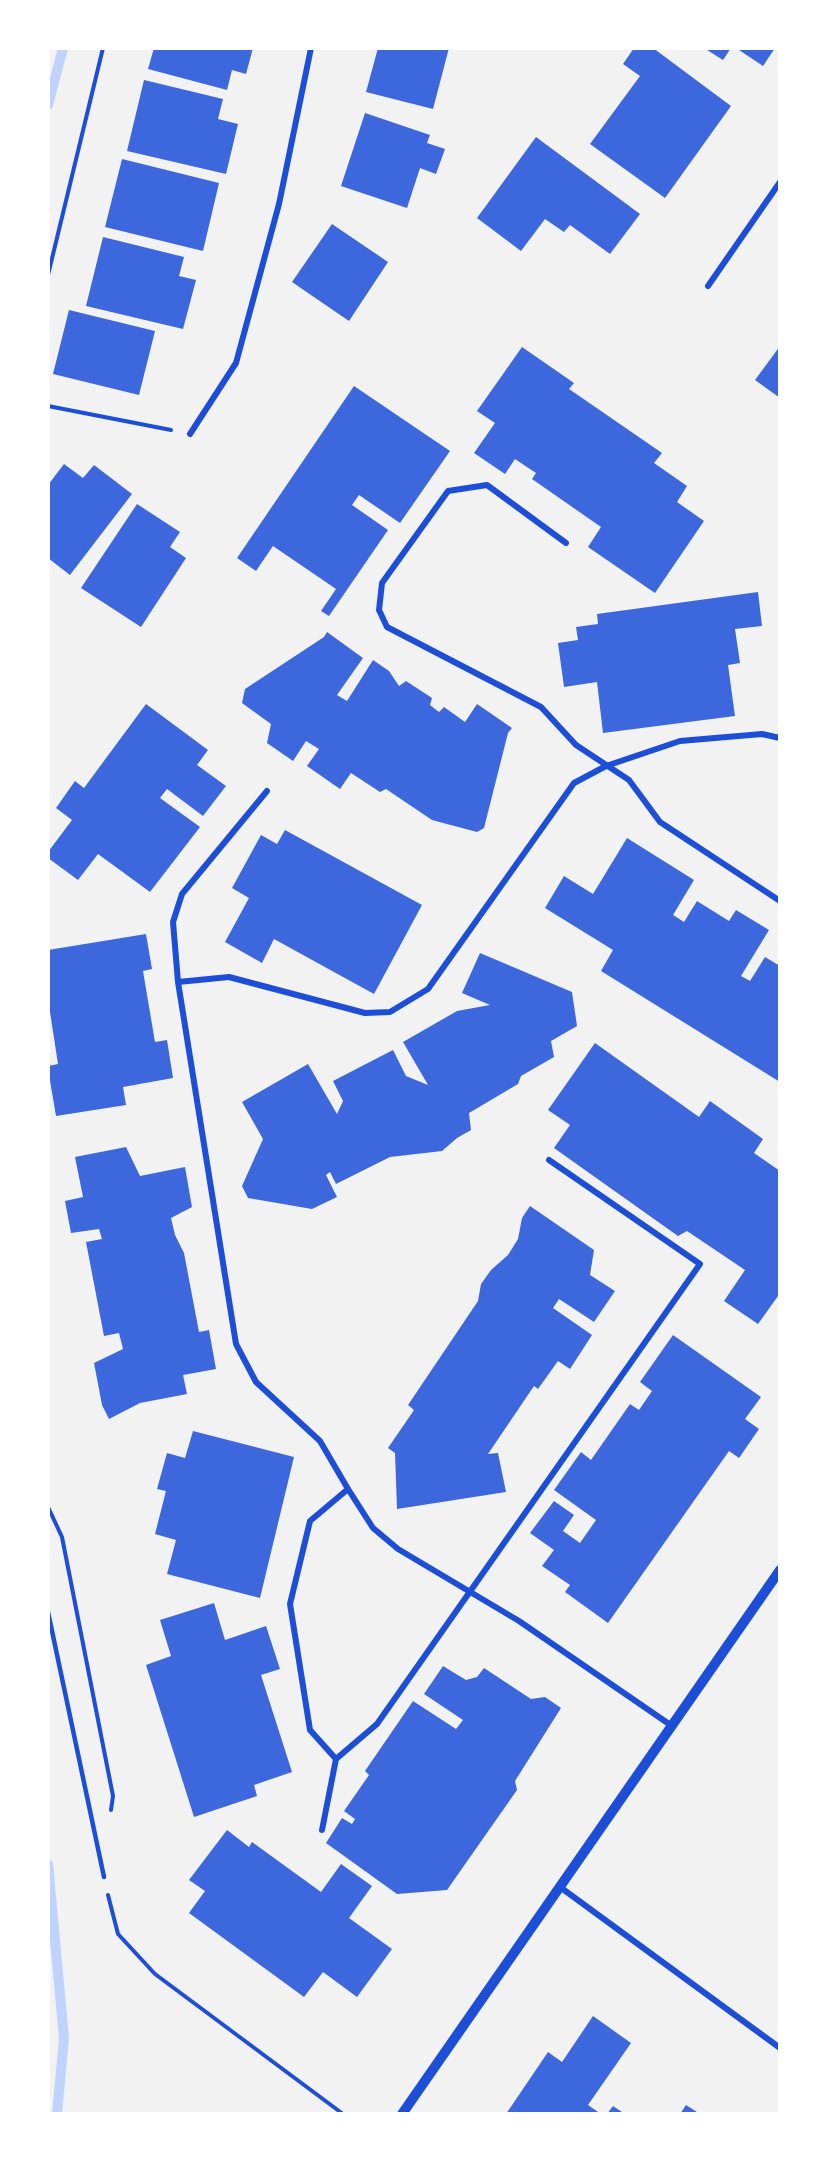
<!DOCTYPE html>
<html>
<head>
<meta charset="utf-8">
<style>
	body { margin:0 }
	#map { position:relative; width:828px; height:2162px; overflow:hidden; background:#f2f2f2; font-family:"PT Sans Narrow",sans-serif }
	canvas { display:block }
	.frame { position:absolute; inset:0; border:50px solid #fff; pointer-events:none }
</style>
</head>
<body>
<div id="map">
<canvas width="828" height="2162"></canvas>
<div class="frame"></div>
</div>
<script>
const context = document.querySelector('canvas').getContext('2d');
context.lineJoin = 'round';
const shape = rows => new Path2D(rows.map(r => 'M' + r).join(''));
function trace(path, color, width, dash) { context.strokeStyle = color; context.lineWidth = width; context.lineCap = dash ? 'butt' : 'round'; context.setLineDash(dash || []); context.stroke(path); }
function paint(path, color) { context.fillStyle = color; context.fill(path, 'evenodd'); }
trace(shape([
	[48,105,63,48],
	[48,1864,64,2038,57,2114]
]), '#bfd3fe', 10);
paint(shape([
	[154,48,253,48,246,74,232,70,227,90,148,69],
	[378,48,449,48,433,109,366,92],
	[634,48,653,48,731,106,665,198,590,144,640,76,623,64],
	[704,48,731,48,723,60],
	[736,48,775,48,763,66],
	[144,80,223,99,218,119,238,124,226,174,127,151],
	[365,113,430,135,427,143,445,149,436,174,420,168,407,208,341,186],
	[536,137,640,214,610,254,570,225,564,232,545,219,521,251,477,218],
	[122,159,219,183,203,251,105,227],
	[332,224,388,262,349,321,292,282],
	[103,237,184,257,179,276,196,280,183,329,86,306],
	[69,310,155,331,139,395,53,374],
	[780,346,780,398,755,380],
	[522,347,574,383,569,389,662,453,654,463,687,486,677,502,704,521,655,593,588,547,601,527,532,479,536,473,515,459,505,474,474,453,495,423,477,411],
	[354,386,450,451,400,523,359,495,352,505,388,530,329,616,321,611,336,589,273,546,256,571,237,558],
	[64,464,83,478,94,465,132,494,70,575,48,558,48,485],
	[137,504,180,532,170,547,186,558,141,627,81,588],
	[758,592,762,626,735,629,740,663,728,665,735,716,603,733,597,682,564,687,558,643,578,640,576,627,598,624,597,614],
	[327,632,363,658,337,695,347,701,373,660,389,671,399,686,406,681,432,698,430,705,439,712,444,707,465,722,477,704,512,728,508,733,484,828,477,832,432,820,386,789,380,792,351,773,340,789,307,766,319,749,306,741,293,761,267,743,271,724,242,703,245,689,324,637],
	[146,704,208,750,197,765,226,786,203,816,167,789,160,798,200,827,150,892,98,854,78,880,48,858,48,852,72,820,56,808,75,781,84,788],
	[285,830,422,905,374,994,274,939,262,963,225,942,249,898,232,888,261,835,277,844],
	[627,838,694,880,673,915,684,922,697,901,729,921,736,910,769,930,741,976,750,981,765,957,780,966,780,1082,601,971,613,950,545,908,564,876,593,894],
	[146,934,152,969,143,971,155,1042,167,1040,173,1078,123,1087,126,1105,56,1116,48,1069,48,1066,58,1064,48,999,48,950],
	[480,953,572,992,577,1026,551,1041,554,1057,521,1076,518,1084,469,1113,471,1130,457,1138,442,1151,390,1157,336,1184,330,1172,326,1175,337,1197,312,1209,248,1198,242,1186,263,1139,242,1102,308,1064,337,1114,343,1101,333,1081,393,1050,406,1076,428,1085,403,1042,457,1011,490,1005,462,993],
	[595,1043,699,1117,710,1101,763,1139,754,1153,780,1171,780,1298,778,1296,758,1324,724,1301,745,1270,687,1231,678,1236,554,1148,570,1125,548,1110],
	[126,1147,140,1176,185,1167,192,1207,171,1218,175,1235,184,1253,199,1332,209,1330,216,1369,183,1375,187,1394,140,1403,109,1419,102,1405,94,1363,123,1349,119,1333,104,1336,86,1242,102,1239,99,1229,71,1233,65,1201,83,1197,75,1157],
	[530,1206,594,1250,590,1275,615,1291,594,1322,559,1299,553,1308,592,1335,570,1369,558,1361,538,1389,534,1386,488,1454,498,1453,506,1492,397,1509,395,1453,388,1448,414,1410,408,1405,478,1301,481,1284,491,1270,508,1255,518,1239,522,1218],
	[673,1335,761,1397,745,1419,759,1429,739,1458,729,1451,608,1623,565,1592,570,1585,542,1566,554,1550,530,1533,554,1501,574,1515,563,1531,580,1543,596,1520,554,1490,581,1452,591,1460,630,1404,639,1410,652,1391,640,1382],
	[193,1431,294,1457,260,1598,167,1574,176,1540,155,1534,166,1491,157,1489,167,1453,185,1458],
	[214,1603,225,1640,266,1626,280,1669,261,1675,292,1772,254,1785,257,1796,194,1817,146,1665,171,1656,160,1620],
	[443,1666,466,1680,477,1677,484,1668,531,1699,545,1697,561,1708,515,1781,517,1790,447,1890,397,1894,326,1843,342,1818,352,1824,355,1819,344,1811,369,1775,365,1771,413,1701,456,1729,463,1720,424,1694],
	[227,1830,249,1847,252,1842,321,1892,341,1864,372,1886,349,1918,392,1949,357,1997,323,1972,304,1997,189,1913,205,1891,189,1880],
	[593,2016,631,2043,588,2105,601,2114,506,2114,548,2052,562,2062],
	[686,2105,700,2114,680,2114],
	[613,2106,625,2114,607,2114]
]), '#3d67dc');
trace(shape([
	[48,275,103,48],
	[48,406,171,430],
	[48,1507,62,1537,113,1796,111,1810],
	[108,1895,118,1934,155,1974,343,2114]
]), '#1d4ed8', 4);
trace(shape([
	[48,1612,104,1877]
]), '#1d4ed8', 4.5);
trace(shape([
	[708,286,780,182],
	[190,434,236,363,279,204,311,48],
	[566,543,487,485,448,491,382,583,379,610,387,627,541,707,576,745,629,780,660,822,780,901],
	[267,791,182,894,173,922,178,982,236,1344,256,1382,320,1441,348,1489,373,1528,398,1549,519,1621,672,1726],
	[178,982,229,977,365,1013,390,1012,428,989,574,783,606,766,680,741,762,734,780,738],
	[336,1759,310,1730,290,1604,310,1521,348,1489],
	[322,1830,336,1759,377,1724,700,1264,549,1160],
	[560,1887,780,2048]
]), '#1d4ed8', 6);
trace(shape([
	[402,2114,780,1570]
]), '#1d4ed8', 10);
</script>
</body>
</html>
